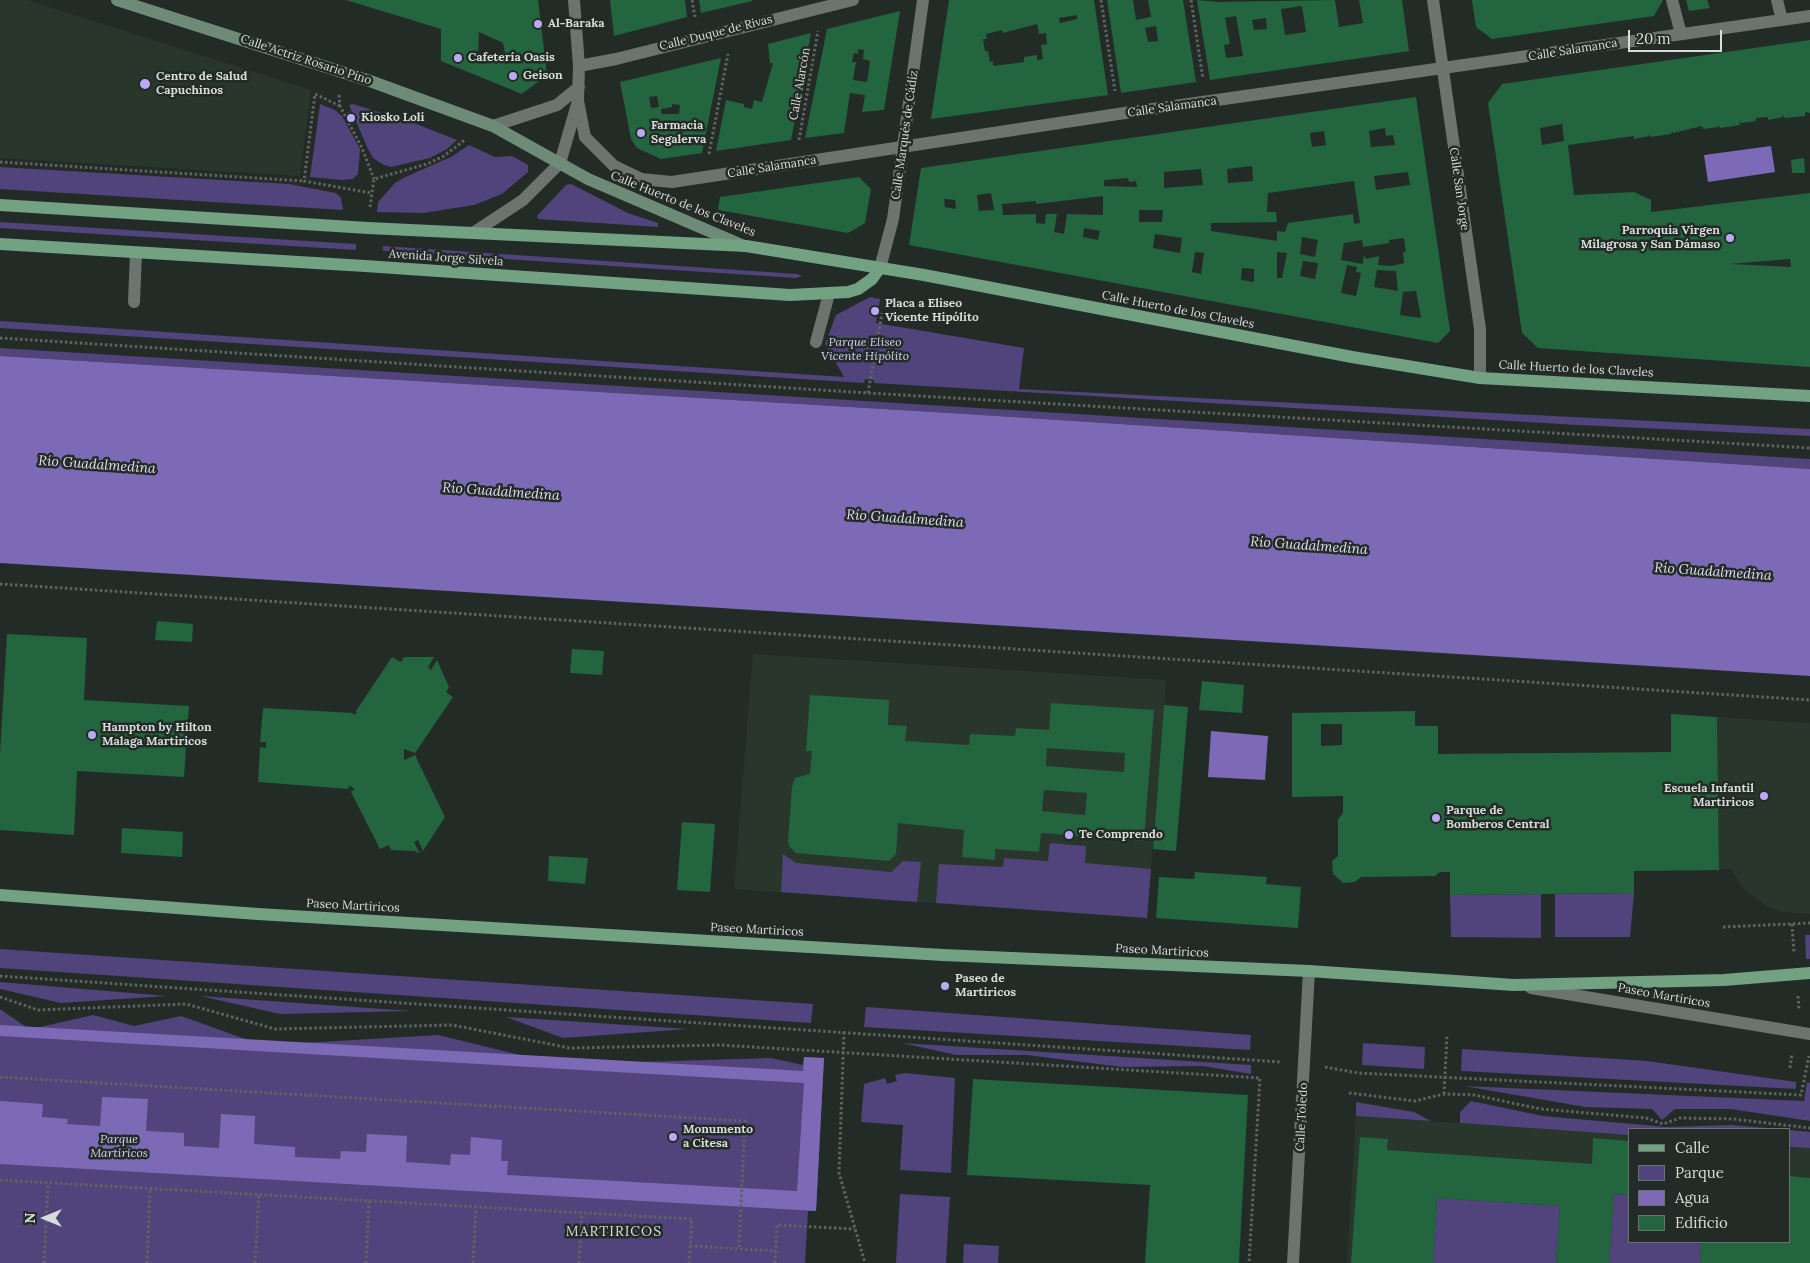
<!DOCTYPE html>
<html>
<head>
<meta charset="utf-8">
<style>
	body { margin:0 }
	#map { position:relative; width:1810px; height:1263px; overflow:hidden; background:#232b26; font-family:Lora,serif }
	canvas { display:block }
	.legend { position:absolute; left:1628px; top:1128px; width:162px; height:115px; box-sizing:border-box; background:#232b26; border:1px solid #6b726e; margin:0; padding:6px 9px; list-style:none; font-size:15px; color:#d8ddd9 }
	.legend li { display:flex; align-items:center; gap:10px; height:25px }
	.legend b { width:25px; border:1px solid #6b726e }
	.north { position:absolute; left:20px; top:1193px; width:50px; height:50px; -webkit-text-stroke:4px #232b26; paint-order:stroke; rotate:270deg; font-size:14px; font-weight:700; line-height:20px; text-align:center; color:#d8ddd9 }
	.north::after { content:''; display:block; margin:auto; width:18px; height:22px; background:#d8ddd9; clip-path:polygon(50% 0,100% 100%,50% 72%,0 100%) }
	.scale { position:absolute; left:1628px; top:30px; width:94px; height:22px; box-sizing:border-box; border:2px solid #d8ddd9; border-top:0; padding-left:6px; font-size:15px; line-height:18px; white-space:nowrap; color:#d8ddd9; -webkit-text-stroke:4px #232b26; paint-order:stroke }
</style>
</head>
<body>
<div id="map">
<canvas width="1810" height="1263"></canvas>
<ul class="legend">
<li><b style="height:6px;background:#72a282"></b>Calle</li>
<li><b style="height:14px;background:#51437b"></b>Parque</li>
<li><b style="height:14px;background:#7d6ab7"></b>Agua</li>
<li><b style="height:14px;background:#22653e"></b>Edificio</li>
</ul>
<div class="north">N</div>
<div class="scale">20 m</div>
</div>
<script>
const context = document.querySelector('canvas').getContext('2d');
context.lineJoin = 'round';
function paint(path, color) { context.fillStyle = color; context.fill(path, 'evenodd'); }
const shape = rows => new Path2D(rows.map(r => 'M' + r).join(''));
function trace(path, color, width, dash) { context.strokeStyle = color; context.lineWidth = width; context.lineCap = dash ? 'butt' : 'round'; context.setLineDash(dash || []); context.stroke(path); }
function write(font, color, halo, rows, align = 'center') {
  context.font = font + ' Lora,serif'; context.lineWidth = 5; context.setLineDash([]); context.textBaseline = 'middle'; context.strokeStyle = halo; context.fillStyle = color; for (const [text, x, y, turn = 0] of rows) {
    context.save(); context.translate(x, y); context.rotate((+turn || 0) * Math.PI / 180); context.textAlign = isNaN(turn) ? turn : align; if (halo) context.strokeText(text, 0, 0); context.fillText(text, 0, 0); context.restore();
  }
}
paint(shape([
	[0,0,27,0,311,90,300,176,0,158],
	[753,654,1166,680,1147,918,734,889],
	[1717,717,1810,723,1810,914,1782,912,1768,907,1746,891,1730,869,1719,870],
	[1356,1116,1629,1135,1629,1242,1789,1242,1789,1147,1810,1148,1810,1263,1347,1263]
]), '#28362c');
paint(shape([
	[320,104,335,110,342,116,360,149,358,174,353,179,342,180,310,177],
	[353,104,414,123,457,140,447,149,430,158,391,167,382,164,373,158,368,149,349,105],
	[469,145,495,157,512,156,528,165,528,172,502,194,474,205,424,213,377,212,378,202,395,183,405,177,451,157],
	[0,167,289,184,336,193,341,198,343,210,0,189],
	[571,184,628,213,658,223,658,227,538,219,537,216,566,185],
	[0,222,356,244,356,250,0,228],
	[383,246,797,274,802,276,796,278,383,251],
	[870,297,880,299,876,323,1024,348,1019,389,1810,429,1810,436,1578,425,874,383,874,380,865,379,864,383,0,328,0,321,844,377,825,344,836,315],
	[0,348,1810,459,1810,469,967,414,0,356],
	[1050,843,1086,846,1085,863,1151,869,1147,918,936,903,939,864,1003,867,1004,858,1048,861],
	[783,854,796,863,891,872,903,861,921,862,917,902,781,892],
	[1634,893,1630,937,1555,937,1555,894],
	[1541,894,1541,938,1451,937,1450,895],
	[1805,935,1810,935,1810,959,1806,959],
	[0,949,813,1004,811,1023,0,968],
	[0,982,167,996,61,1003,0,989],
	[200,996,411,1011,280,1014],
	[866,1007,1251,1035,1250,1050,864,1027],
	[0,1009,26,1027,40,1027,93,1015,134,1026,181,1016,248,1040,303,1043,438,1035,520,1055,639,1062,771,1058,803,1065,804,1057,824,1058,816,1211,808,1211,805,1263,0,1263],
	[506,1017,688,1029,563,1038],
	[902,1043,1251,1065,1251,1074,1203,1066,1122,1067,1027,1055,956,1055],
	[1363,1043,1425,1047,1424,1069,1362,1065],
	[1462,1049,1647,1061,1796,1082,1796,1089,1461,1071],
	[905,1073,955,1078,951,1173,900,1170,903,1125,861,1122,864,1084,885,1078,887,1084,897,1081,895,1075],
	[1807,1082,1810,1083,1810,1121,1731,1109,1675,1109,1662,1120,1652,1109,1585,1107,1464,1086,1804,1101],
	[1471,1101,1543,1116,1667,1127,1732,1125,1778,1129,1629,1129,1629,1135,1460,1123,1460,1112],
	[1356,1102,1414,1112,1431,1121,1356,1116],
	[1789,1130,1810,1132,1810,1148,1789,1147],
	[900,1194,950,1197,946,1263,896,1263],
	[1614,1194,1629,1195,1629,1242,1690,1242,1701,1244,1700,1263,1609,1263],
	[1437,1198,1560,1206,1556,1263,1433,1263],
	[964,1244,999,1246,998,1263,963,1263]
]), '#51437b');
paint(shape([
	[1771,146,1775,172,1708,182,1704,155],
	[0,356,967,414,1810,469,1810,676,0,563],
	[1211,731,1268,736,1265,780,1208,777],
	[0,1025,803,1071,804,1057,824,1058,816,1211,0,1164,0,1101,43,1104,42,1117,68,1119,67,1124,100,1126,102,1097,148,1099,146,1131,184,1133,184,1146,219,1148,221,1114,255,1116,254,1144,295,1147,295,1157,340,1159,341,1151,366,1152,367,1134,407,1136,406,1162,450,1165,451,1154,470,1155,471,1137,502,1140,501,1161,508,1161,507,1175,797,1191,804,1083,0,1036]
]), '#7d6ab7');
paint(shape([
	[346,0,538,0,547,75,522,94,441,61,441,29],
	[479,32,503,43,507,64,478,54],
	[610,0,685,0,687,17,614,36],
	[699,0,752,0,752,1,701,13],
	[949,0,1094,0,1108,95,931,119],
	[1077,15,1077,19,1060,23,1059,18],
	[1037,24,1039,34,1046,33,1047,44,1041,45,1043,59,1037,60,1037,55,1024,57,1024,62,993,66,993,61,990,62,988,51,985,51,983,39,987,39,986,34,1002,30,1003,33],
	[1107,0,1133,0,1136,20,1151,17,1148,0,1183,0,1196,82,1121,93],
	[1156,26,1158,41,1148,42,1145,28],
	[1197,0,1218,2,1335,0,1339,27,1363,23,1359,0,1402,0,1409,51,1210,80],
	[1302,6,1306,32,1285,35,1281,9],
	[1236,16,1243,56,1226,58,1224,45,1230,44,1225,18],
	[1266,18,1267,29,1254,30,1252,20],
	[1472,0,1663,0,1654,16,1492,39,1476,27],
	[1686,0,1707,0,1710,8,1689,11],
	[900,11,884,110,862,112,865,95,850,93,844,133,805,138,827,29],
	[858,49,864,50,863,59,870,61,867,82,853,80,856,62,852,62,854,53,858,54],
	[811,33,791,140,716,151,726,100,744,104,744,107,752,109,754,100,762,102,773,63,770,63,768,44],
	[1810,40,1810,113,1805,112,1805,116,1785,118,1783,115,1783,117,1768,120,1768,117,1756,118,1756,121,1741,123,1739,121,1740,125,1720,128,1718,124,1718,127,1703,129,1702,126,1673,133,1672,131,1671,134,1651,137,1649,134,1649,136,1634,139,1634,136,1568,145,1574,195,1634,192,1651,200,1651,212,1810,193,1810,367,1538,348,1522,333,1488,103,1502,84],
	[1562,124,1564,141,1542,145,1540,128],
	[1790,259,1791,267,1730,264],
	[721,58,702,153,661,159,637,148,631,139,620,82],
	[657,96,659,107,651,108,649,97],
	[672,104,680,105,679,114,661,114,661,109,672,107],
	[1416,97,1450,331,1438,343,909,245,921,168],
	[1385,128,1386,136,1393,135,1395,145,1371,147,1369,131],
	[1324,131,1326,145,1312,147,1310,133],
	[1252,166,1253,181,1228,183,1227,169],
	[1201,169,1203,185,1164,188,1164,172],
	[1408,172,1410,185,1376,190,1374,176],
	[1128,178,1129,182,1136,181,1137,187,1104,186,1104,180],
	[1354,181,1360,223,1354,224,1353,214,1288,223,1285,232,1277,231,1277,241,1211,231,1211,223,1277,222,1276,212,1267,212,1268,193],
	[991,193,994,210,979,211,977,195],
	[1103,196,1103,215,1067,214,1064,234,1054,232,1057,214,1046,214,1045,224,1036,223,1036,214,1003,215,1002,204,1036,201,1036,204],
	[944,199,955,200,956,209,945,207],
	[1139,210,1163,210,1162,222,1139,222],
	[1084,228,1100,231,1098,240,1083,237],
	[1155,234,1182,238,1180,253,1153,248],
	[1302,237,1318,240,1315,257,1300,254],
	[1404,238,1406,252,1403,252,1404,263,1392,266,1378,265,1379,256,1366,259,1364,254,1363,264,1341,260,1344,243,1362,240,1363,247,1389,243,1389,240],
	[1195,252,1204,253,1201,274,1192,272],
	[1277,252,1287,253,1282,278,1277,278],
	[1303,261,1318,263,1315,279,1300,276],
	[1347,265,1357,267,1356,272,1361,273,1356,296,1341,293],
	[1242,268,1254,269,1254,282,1241,280],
	[1377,270,1396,271,1398,291,1374,287],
	[1416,291,1421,318,1400,315,1403,292],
	[350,111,355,122,352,124,347,113],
	[1804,158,1805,173,1792,173,1791,160],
	[859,177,871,189,865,223,848,233,718,210,720,197],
	[157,621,193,624,192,642,155,640],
	[7,634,87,638,84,700,189,706,184,777,77,771,74,835,0,830,0,754],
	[572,649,604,651,602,675,570,673],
	[392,657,401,662,404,657,434,657,428,667,431,670,437,660,449,687,446,692,453,697,415,753,404,749,404,760,415,755,445,817,423,851,418,840,414,842,420,854,415,851,391,850,389,845,380,849,351,792,355,789,348,785,349,789,258,782,260,747,266,748,266,742,260,742,263,708,353,713,353,715,357,713,356,711],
	[1202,681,1244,685,1242,713,1199,710],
	[810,695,889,700,888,725,907,726,905,741,969,745,970,734,1015,736,1016,728,1049,730,1051,703,1154,710,1144,841,1041,833,1039,852,995,849,995,860,962,857,964,830,898,823,896,854,889,861,796,853,789,846,788,841,792,787,795,778,810,774,812,751,806,751],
	[1047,748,1125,753,1124,772,1046,766],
	[1044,790,1087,793,1085,815,1042,811],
	[1164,705,1188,707,1176,851,1153,849],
	[1415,711,1415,726,1438,726,1438,754,1671,752,1671,714,1717,717,1719,870,1634,871,1634,893,1450,895,1450,872,1440,872,1435,876,1361,877,1355,882,1343,883,1333,874,1332,861,1338,856,1338,819,1343,813,1343,796,1292,797,1292,713],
	[1321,724,1342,724,1342,745,1321,746],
	[682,822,715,824,710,892,677,890],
	[122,828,183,832,182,857,121,853],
	[549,856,588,858,585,884,548,881],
	[1195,872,1267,877,1266,884,1301,887,1298,928,1156,918,1159,877,1194,879],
	[973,1079,1248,1095,1239,1263,1145,1263,1150,1185,967,1175],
	[1360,1137,1388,1139,1387,1150,1592,1164,1593,1138,1629,1141,1629,1195,1614,1194,1609,1263,1556,1263,1560,1206,1437,1198,1433,1263,1351,1263],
	[1789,1176,1810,1178,1810,1263,1700,1263,1701,1244,1693,1242,1789,1242]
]), '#22653e');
trace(shape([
	[692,0,695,17],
	[1101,0,1115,91],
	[1191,0,1203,79],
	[339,95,340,106,362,148,374,179],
	[340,106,315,94,304,181,371,193],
	[799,140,818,31],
	[709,154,728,54],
	[0,162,304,181],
	[370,207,374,179,427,164,444,156,466,139],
	[0,338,868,393,1810,448],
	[840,338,877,339],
	[868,393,882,313],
	[0,584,1810,700],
	[1792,924,1794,953],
	[1723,927,1810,923],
	[0,976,1281,1062],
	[1798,996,1799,1010],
	[0,997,38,1010,186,1004,275,1029,452,1025,570,1048,720,1045,1260,1078,1249,1263],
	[844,1032,839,1173,865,1263],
	[1325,1067,1358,1073,1801,1095,1809,1056],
	[1790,1068,1792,1054],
	[0,1077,745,1121,739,1249],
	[1349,1093,1415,1101,1444,1094,1474,1095,1541,1109,1646,1118,1663,1124,1680,1118,1733,1119,1810,1128],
	[1444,1094,1447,1035],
	[0,1180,692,1219,689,1263],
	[690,1246,776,1251],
	[44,1263,48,1183],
	[147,1263,150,1189],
	[255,1263,259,1195],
	[366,1263,369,1201],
	[473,1263,476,1207],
	[579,1263,582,1213],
	[775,1263,777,1225,855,1229]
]), '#5e6560', 3, [2.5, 2.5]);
trace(shape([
	[1777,0,1782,20],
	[134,302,136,253],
	[816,342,829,294]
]), '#6b746e', 12);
trace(shape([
	[1672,0,1681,34]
]), '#6b746e', 12);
trace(shape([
	[1433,0,1480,329,1480,378],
	[579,66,616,59,853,0],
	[578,101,585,137,614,166,641,179,672,182,1118,114,1810,16],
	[493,126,557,105,579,87],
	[473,233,523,200,560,163,578,101,579,66,574,0],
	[880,268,893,219,923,0],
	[1531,988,1810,1034],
	[1293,1263,1309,971]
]), '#6b746e', 12);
trace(shape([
	[117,0,370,81,493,126,588,179,744,246]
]), '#6e8b78', 12);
trace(shape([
	[0,205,368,228,746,246,924,275,1352,357,1480,378,1810,396],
	[0,244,365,266,790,295,848,292,858,289,872,279,880,268],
	[0,895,258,914,943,955,1309,971,1514,985,1724,980,1810,973]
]), '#72a282', 12);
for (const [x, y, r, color] of [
	[538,24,5,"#baaaf6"],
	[458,58,5,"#baaaf6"],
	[513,76,5,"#baaaf6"],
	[145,84,6,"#baaaf6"],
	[351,118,5,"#baaaf6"],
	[641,133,5,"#baaaf6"],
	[1730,238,5,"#baaaf6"],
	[875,311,5,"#baaaf6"],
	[92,735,5,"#baaaf6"],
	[1764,796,5,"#baaaf6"],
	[1436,818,5,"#baaaf6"],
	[1069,835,5,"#baaaf6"],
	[945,986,5,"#baaaf6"],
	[673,1137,5,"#baaaf6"]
]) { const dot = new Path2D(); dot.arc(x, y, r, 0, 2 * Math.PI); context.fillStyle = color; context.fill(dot); trace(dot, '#232b26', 2); }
write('bold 12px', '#d8ddd9', '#232b26', [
	["Al-Baraka",548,24],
	["Cafetería Oasis",468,58],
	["Geison",523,76],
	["Centro de Salud",156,77],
	["Capuchinos",156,91],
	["Kiosko Loli",361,118],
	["Farmacia",651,126],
	["Segalerva",651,140],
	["Parroquia Virgen",1720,231,"right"],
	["Milagrosa y San Dámaso",1720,245,"right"],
	["Placa a Eliseo",885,304],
	["Vicente Hipólito",885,318],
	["Hampton by Hilton",102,728],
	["Malaga Martiricos",102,742],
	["Escuela Infantil",1754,789,"right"],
	["Martiricos",1754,803,"right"],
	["Parque de",1446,811],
	["Bomberos Central",1446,825],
	["Te Comprendo",1079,835],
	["Paseo de",955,979],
	["Martiricos",955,993],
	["Monumento",683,1130],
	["a Citesa",683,1144]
], 'left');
write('12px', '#d8ddd9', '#232b26', [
	["Calle Duque de Rivas",716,33,-14],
	["Calle Salamanca",1573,50,-9],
	["Calle Actriz Rosario Pino",306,60,18],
	["Calle Alarcón",800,84,-80],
	["Calle Salamanca",1172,107,-8],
	["Calle Marqués de Cádiz",905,135,-82],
	["Calle Salamanca",772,167,-9],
	["Calle San Jorge",1459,189,82],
	["Calle Huerto de los Claveles",683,204,22],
	["Avenida Jorge Silvela",446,258,4],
	["Calle Huerto de los Claveles",1178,310,11],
	["Calle Huerto de los Claveles",1576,369,3],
	["Paseo Martiricos",353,906,3],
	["Paseo Martiricos",757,930,3],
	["Paseo Martiricos",1162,951,3],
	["Paseo Martiricos",1664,996,10],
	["Calle Toledo",1302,1117,-87]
]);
write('italic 12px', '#d7cffa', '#232b26', [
	["Parque Eliseo",865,343],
	["Vicente Hipólito",865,357],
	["Parque",119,1140],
	["Martiricos",119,1154]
]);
write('italic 14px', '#e0dcf2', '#232b26', [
	["Río Guadalmedina",97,465,4],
	["Río Guadalmedina",501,492,4],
	["Río Guadalmedina",905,519,4],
	["Río Guadalmedina",1309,546,4],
	["Río Guadalmedina",1713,572,4]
]);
context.letterSpacing = '1px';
write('14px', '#d8ddd9', '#232b26', [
	["MARTIRICOS",614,1232]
]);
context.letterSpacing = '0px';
</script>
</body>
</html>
